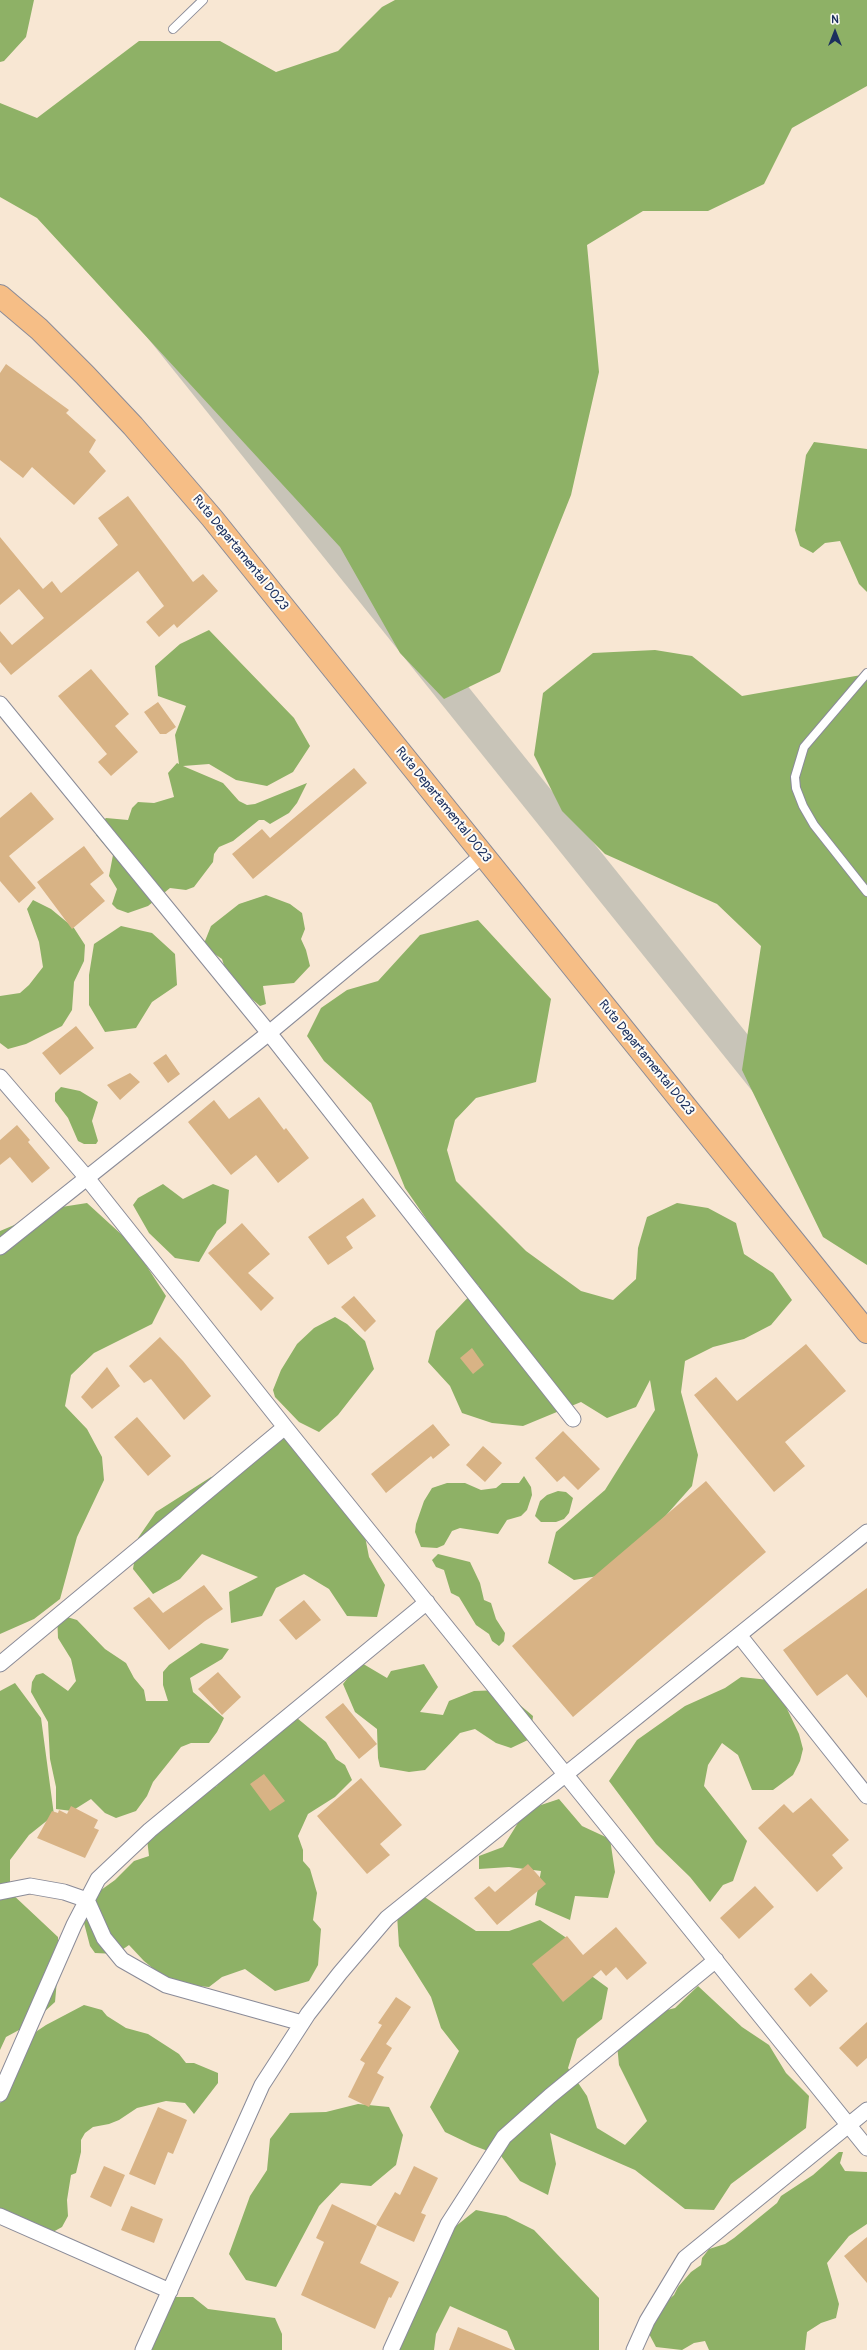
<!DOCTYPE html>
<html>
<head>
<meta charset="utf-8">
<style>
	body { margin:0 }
	#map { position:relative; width:867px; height:2350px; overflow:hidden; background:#f8e7d3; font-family:Pangolin,sans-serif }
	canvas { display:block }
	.north { position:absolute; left:815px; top:12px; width:40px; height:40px; -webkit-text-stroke:3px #fdfcf7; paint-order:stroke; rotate:0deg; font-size:11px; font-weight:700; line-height:16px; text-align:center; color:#1b2f5e }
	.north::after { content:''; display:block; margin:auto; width:14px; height:18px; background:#1b2f5e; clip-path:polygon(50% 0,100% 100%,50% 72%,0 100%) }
</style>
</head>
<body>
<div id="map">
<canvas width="867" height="2350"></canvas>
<div class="north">N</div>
</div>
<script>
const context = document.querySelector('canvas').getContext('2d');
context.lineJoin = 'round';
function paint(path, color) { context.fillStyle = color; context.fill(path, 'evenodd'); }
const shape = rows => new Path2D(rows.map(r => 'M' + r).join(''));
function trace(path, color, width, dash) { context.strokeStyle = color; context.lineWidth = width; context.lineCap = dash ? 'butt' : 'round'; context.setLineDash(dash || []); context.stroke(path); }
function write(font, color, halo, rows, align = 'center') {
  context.font = font + ' Pangolin,sans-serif'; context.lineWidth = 4; context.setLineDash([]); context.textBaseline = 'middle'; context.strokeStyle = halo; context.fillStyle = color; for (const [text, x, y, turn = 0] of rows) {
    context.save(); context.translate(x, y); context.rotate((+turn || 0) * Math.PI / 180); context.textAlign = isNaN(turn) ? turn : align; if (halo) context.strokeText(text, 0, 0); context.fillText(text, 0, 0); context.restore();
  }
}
paint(shape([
	[0,104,867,1183,867,1234,0,154]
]), '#c8c4b8');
paint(shape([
	[0,0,34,0,26,37,4,61,0,62],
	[395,0,867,0,867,86,792,128,764,184,708,211,643,211,587,245,599,372,571,495,500,672,444,699,400,653,340,547,37,218,0,197,0,103,37,118,139,41,220,41,276,72,338,51,382,7],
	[814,442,867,449,867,592,859,584,840,541,825,543,813,553,800,546,795,530,806,455],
	[209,630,294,718,310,746,293,772,267,786,236,780,209,764,183,766,223,783,239,801,247,805,255,804,307,783,297,803,289,813,270,824,264,820,259,820,233,841,219,847,214,854,213,862,194,887,186,890,170,888,148,906,128,913,117,909,112,904,117,889,109,876,113,855,96,835,99,824,106,818,128,820,132,808,138,802,154,803,174,797,168,773,177,763,179,764,175,735,186,706,158,696,155,666,180,644],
	[655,650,692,656,742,696,867,674,867,1265,823,1237,742,1070,761,946,717,904,605,854,562,811,534,755,543,693,593,653],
	[266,895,290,904,302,913,305,929,301,939,306,950,310,966,294,983,263,986,266,1004,260,1006,228,978,222,959,203,946,211,926,239,904],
	[33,900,51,909,74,928,85,945,84,961,74,982,72,1010,62,1026,26,1044,8,1049,0,1043,0,996,20,993,29,985,43,967,39,942,27,909],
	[478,920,551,999,536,1082,476,1098,455,1120,447,1150,456,1181,526,1251,581,1291,613,1300,636,1279,638,1248,647,1217,677,1203,708,1208,736,1223,744,1254,773,1273,792,1300,771,1325,744,1339,713,1347,685,1361,681,1392,698,1455,692,1486,629,1557,604,1575,574,1580,548,1563,556,1532,605,1490,655,1410,650,1380,636,1407,607,1418,581,1402,523,1426,492,1423,462,1413,450,1386,428,1362,436,1331,479,1286,458,1265,405,1188,371,1103,324,1061,307,1036,321,1008,347,990,378,981,420,935],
	[121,926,152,933,175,954,177,985,152,1002,136,1028,105,1032,89,1005,89,975,94,944],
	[61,1087,80,1091,98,1102,92,1121,98,1141,96,1144,84,1144,78,1141,68,1118,55,1101,55,1093],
	[163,1184,183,1199,213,1184,229,1190,226,1223,217,1231,199,1262,175,1258,149,1233,133,1205,138,1198],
	[87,1203,133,1245,166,1296,152,1324,94,1353,71,1375,65,1406,87,1429,102,1457,104,1480,77,1537,60,1599,34,1619,0,1634,0,1231,55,1208],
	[335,1317,347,1324,365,1341,374,1369,338,1415,319,1432,299,1422,275,1397,273,1390,281,1370,297,1344,314,1328],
	[271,1433,304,1441,363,1526,369,1557,385,1585,377,1617,347,1616,329,1589,304,1574,276,1588,262,1616,231,1623,229,1592,258,1577,202,1554,180,1579,153,1594,133,1569,138,1538,156,1512,211,1477,222,1475],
	[524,1476,531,1487,532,1495,527,1510,521,1516,507,1520,498,1534,460,1528,452,1531,444,1545,437,1548,421,1547,415,1532,416,1524,424,1501,432,1488,447,1483,465,1483,481,1490,496,1488,502,1483,519,1483],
	[558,1491,566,1492,573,1498,569,1513,564,1519,556,1522,541,1522,535,1516,540,1501,547,1495],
	[438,1554,470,1562,480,1583,484,1600,491,1603,496,1619,505,1633,504,1641,499,1646,492,1641,489,1634,476,1625,459,1597,451,1593,444,1570,436,1567,432,1560],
	[57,1614,77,1620,105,1649,126,1663,134,1678,144,1690,146,1701,168,1701,163,1685,163,1672,169,1665,201,1643,229,1649,222,1659,190,1678,193,1692,224,1718,217,1732,209,1743,191,1743,181,1747,153,1782,147,1796,136,1811,116,1818,105,1813,91,1799,72,1811,56,1809,56,1787,50,1759,48,1722,31,1692,32,1682,36,1675,43,1673,68,1691,76,1681,71,1659,58,1638],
	[360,1662,387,1678,391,1671,424,1664,438,1687,420,1712,443,1715,449,1701,474,1691,502,1690,533,1716,530,1739,511,1748,496,1743,475,1729,460,1733,425,1770,409,1772,380,1767,378,1758,377,1729,355,1712,343,1684],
	[741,1677,769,1680,779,1692,799,1734,803,1749,800,1761,793,1775,773,1790,752,1790,738,1755,722,1743,708,1765,704,1786,747,1841,733,1881,723,1885,710,1902,690,1877,656,1844,609,1781,637,1740,685,1706,725,1688],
	[15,1683,41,1718,54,1815,29,1835,10,1860,10,1892,58,1937,58,1969,55,2002,32,2023,6,2037,0,2050,0,1691],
	[297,1718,326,1742,336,1759,345,1765,352,1780,335,1797,308,1814,298,1836,303,1850,303,1861,310,1869,317,1893,313,1920,321,1929,318,1965,309,1981,275,1991,245,1969,222,1977,209,1987,172,1984,144,1961,129,1945,116,1954,95,1953,90,1946,83,1919,101,1890,115,1880,134,1861,149,1856,147,1839,206,1790,217,1786,220,1774],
	[559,1799,582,1826,610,1839,615,1872,608,1898,575,1896,570,1920,535,1905,541,1871,509,1867,479,1869,479,1856,503,1847,526,1810],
	[420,1894,476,1931,509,1931,540,1920,568,1939,582,1969,608,1988,602,2019,577,2039,568,2068,587,2096,597,2128,625,2145,647,2121,619,2065,616,2034,644,2016,675,2008,698,1986,742,2027,769,2045,786,2073,809,2096,806,2128,731,2184,714,2210,685,2209,635,2170,550,2133,556,2164,548,2195,520,2181,501,2156,472,2145,445,2132,430,2107,459,2051,441,2028,431,1997,399,1946,397,1915],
	[84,2005,102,2010,107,2016,126,2028,148,2034,179,2054,186,2063,194,2063,218,2073,218,2083,194,2114,185,2103,166,2101,137,2108,119,2120,109,2124,93,2127,85,2133,81,2140,81,2152,76,2173,71,2175,67,2200,68,2216,62,2227,53,2232,0,2215,0,2103,5,2098,28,2037,46,2025],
	[358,2104,389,2107,403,2135,396,2165,371,2186,341,2183,319,2206,276,2287,246,2280,229,2254,250,2196,267,2170,270,2139,290,2113,326,2112],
	[839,2152,843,2152,840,2163,845,2171,867,2172,867,2224,849,2236,827,2263,839,2304,836,2318,821,2323,807,2332,805,2350,709,2350,705,2341,694,2343,682,2350,656,2347,648,2332,659,2308,674,2295,678,2287,691,2272,701,2265,702,2258,709,2249,725,2244,734,2238,777,2203,781,2196,813,2175],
	[476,2210,506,2216,534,2230,599,2298,599,2350,515,2350,507,2331,450,2306,436,2334,434,2350,392,2350,451,2230],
	[163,2297,193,2297,208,2309,275,2318,282,2334,282,2350,144,2350,146,2328,151,2312]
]), '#8eb166');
paint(shape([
	[6,364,69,410,66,413,96,440,89,452,106,471,74,505,32,467,23,478,0,460,0,373],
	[128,496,193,582,203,574,218,591,177,628,174,624,159,637,146,622,164,606,138,571,11,675,0,662,0,631,12,645,44,618,19,589,0,605,0,537,43,589,52,581,61,593,118,545,98,518],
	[91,669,129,714,115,726,138,752,111,776,98,762,107,754,58,696],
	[158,702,176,727,166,734,160,734,144,712],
	[354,768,367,783,253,879,232,854,262,829,270,838],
	[31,792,54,819,9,856,36,888,19,903,0,881,0,818],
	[84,846,104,873,90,884,105,901,72,929,37,882],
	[76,1026,94,1048,60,1075,42,1053],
	[166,1054,180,1074,168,1083,153,1063],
	[130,1073,140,1082,120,1100,107,1085],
	[259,1097,284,1130,286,1128,309,1158,278,1183,256,1155,231,1175,188,1122,214,1100,229,1119],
	[17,1125,30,1140,28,1142,50,1168,32,1183,10,1157,0,1165,0,1140],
	[363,1198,376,1216,346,1237,353,1248,328,1265,308,1237],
	[242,1223,270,1254,248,1273,274,1298,261,1311,208,1253],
	[354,1296,376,1321,365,1332,341,1307],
	[160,1337,183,1361,211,1396,184,1420,151,1379,144,1383,129,1366],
	[806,1344,846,1391,785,1442,805,1466,774,1492,694,1395,716,1377,737,1401],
	[472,1348,484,1365,473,1374,460,1358],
	[107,1367,120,1386,92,1409,81,1397],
	[137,1417,171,1456,148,1476,114,1437],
	[433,1424,450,1445,433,1459,431,1456,386,1493,371,1474],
	[563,1431,600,1469,578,1490,564,1476,557,1482,535,1458],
	[483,1446,502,1463,485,1482,466,1465],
	[706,1481,766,1552,573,1717,512,1646],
	[204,1585,223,1609,205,1621,169,1650,133,1608,149,1597,163,1613],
	[867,1588,867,1698,847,1674,817,1696,783,1650],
	[304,1600,321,1620,296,1640,279,1620],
	[218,1672,241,1697,222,1715,198,1689],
	[343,1703,377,1744,359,1759,325,1717],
	[264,1774,285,1801,270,1811,250,1784],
	[361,1778,402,1825,380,1844,390,1855,367,1874,317,1816],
	[811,1798,849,1840,832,1855,843,1868,817,1892,758,1828,784,1804,793,1813],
	[71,1806,98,1820,94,1828,99,1830,85,1858,37,1838,52,1811,58,1813,59,1810,67,1814],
	[528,1864,546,1884,497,1925,474,1898,489,1886,495,1892],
	[755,1886,774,1907,739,1939,720,1918],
	[616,1927,647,1963,627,1980,616,1967,606,1976,601,1970,563,2002,532,1964,567,1936,583,1955],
	[811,1973,828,1991,810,2007,794,1989],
	[396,1997,411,2007,386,2044,392,2048,377,2073,384,2077,369,2107,348,2097,365,2063,360,2060,382,2025,378,2023],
	[867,2022,867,2058,857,2067,839,2048],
	[158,2107,187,2120,173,2154,168,2152,155,2185,129,2174],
	[104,2166,125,2175,111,2207,90,2197],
	[414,2166,438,2178,421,2213,426,2215,414,2242,376,2225,395,2192,400,2195],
	[332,2204,377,2226,360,2263,399,2282,391,2298,389,2297,375,2329,301,2295,324,2242,316,2238],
	[131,2206,163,2219,154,2243,121,2230],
	[867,2237,867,2283,844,2256],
	[458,2327,513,2350,449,2350]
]), '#d8b385');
const service = shape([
	[173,29,203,0],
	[867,673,804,747,795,777,796,788,803,806,814,825,867,892]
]);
const minor = shape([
	[0,704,269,1033,573,1419],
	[0,1077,87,1178,285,1427,867,2148],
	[0,1247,269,1033,483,855],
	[739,1635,867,1796],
	[0,1664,285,1427],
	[0,1892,30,1886,64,1892,87,1900,104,1938,122,1960,166,1985,302,2023],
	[0,2094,74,1925,98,1879,150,1830,427,1602],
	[0,2216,170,2291],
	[143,2350,262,2085,308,2014,340,1973,387,1918,867,1532],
	[391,2350,448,2224,504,2137,550,2096,716,1960],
	[634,2350,647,2321,685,2258,867,2110]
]);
const primary = shape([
	[0,296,39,329,85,375,133,426,212,518,867,1332]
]);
trace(service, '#8a8b98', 10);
trace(minor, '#8a8b98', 17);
trace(primary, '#8a8b98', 24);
trace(service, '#fff', 8);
trace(minor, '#fff', 15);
trace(primary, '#f6be86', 22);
write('13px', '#1b2f5e', '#fdfcf7', [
	["Ruta Departamental D023",240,553,51],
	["Ruta Departamental D023",443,805,51],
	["Ruta Departamental D023",646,1058,51]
]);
</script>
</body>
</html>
